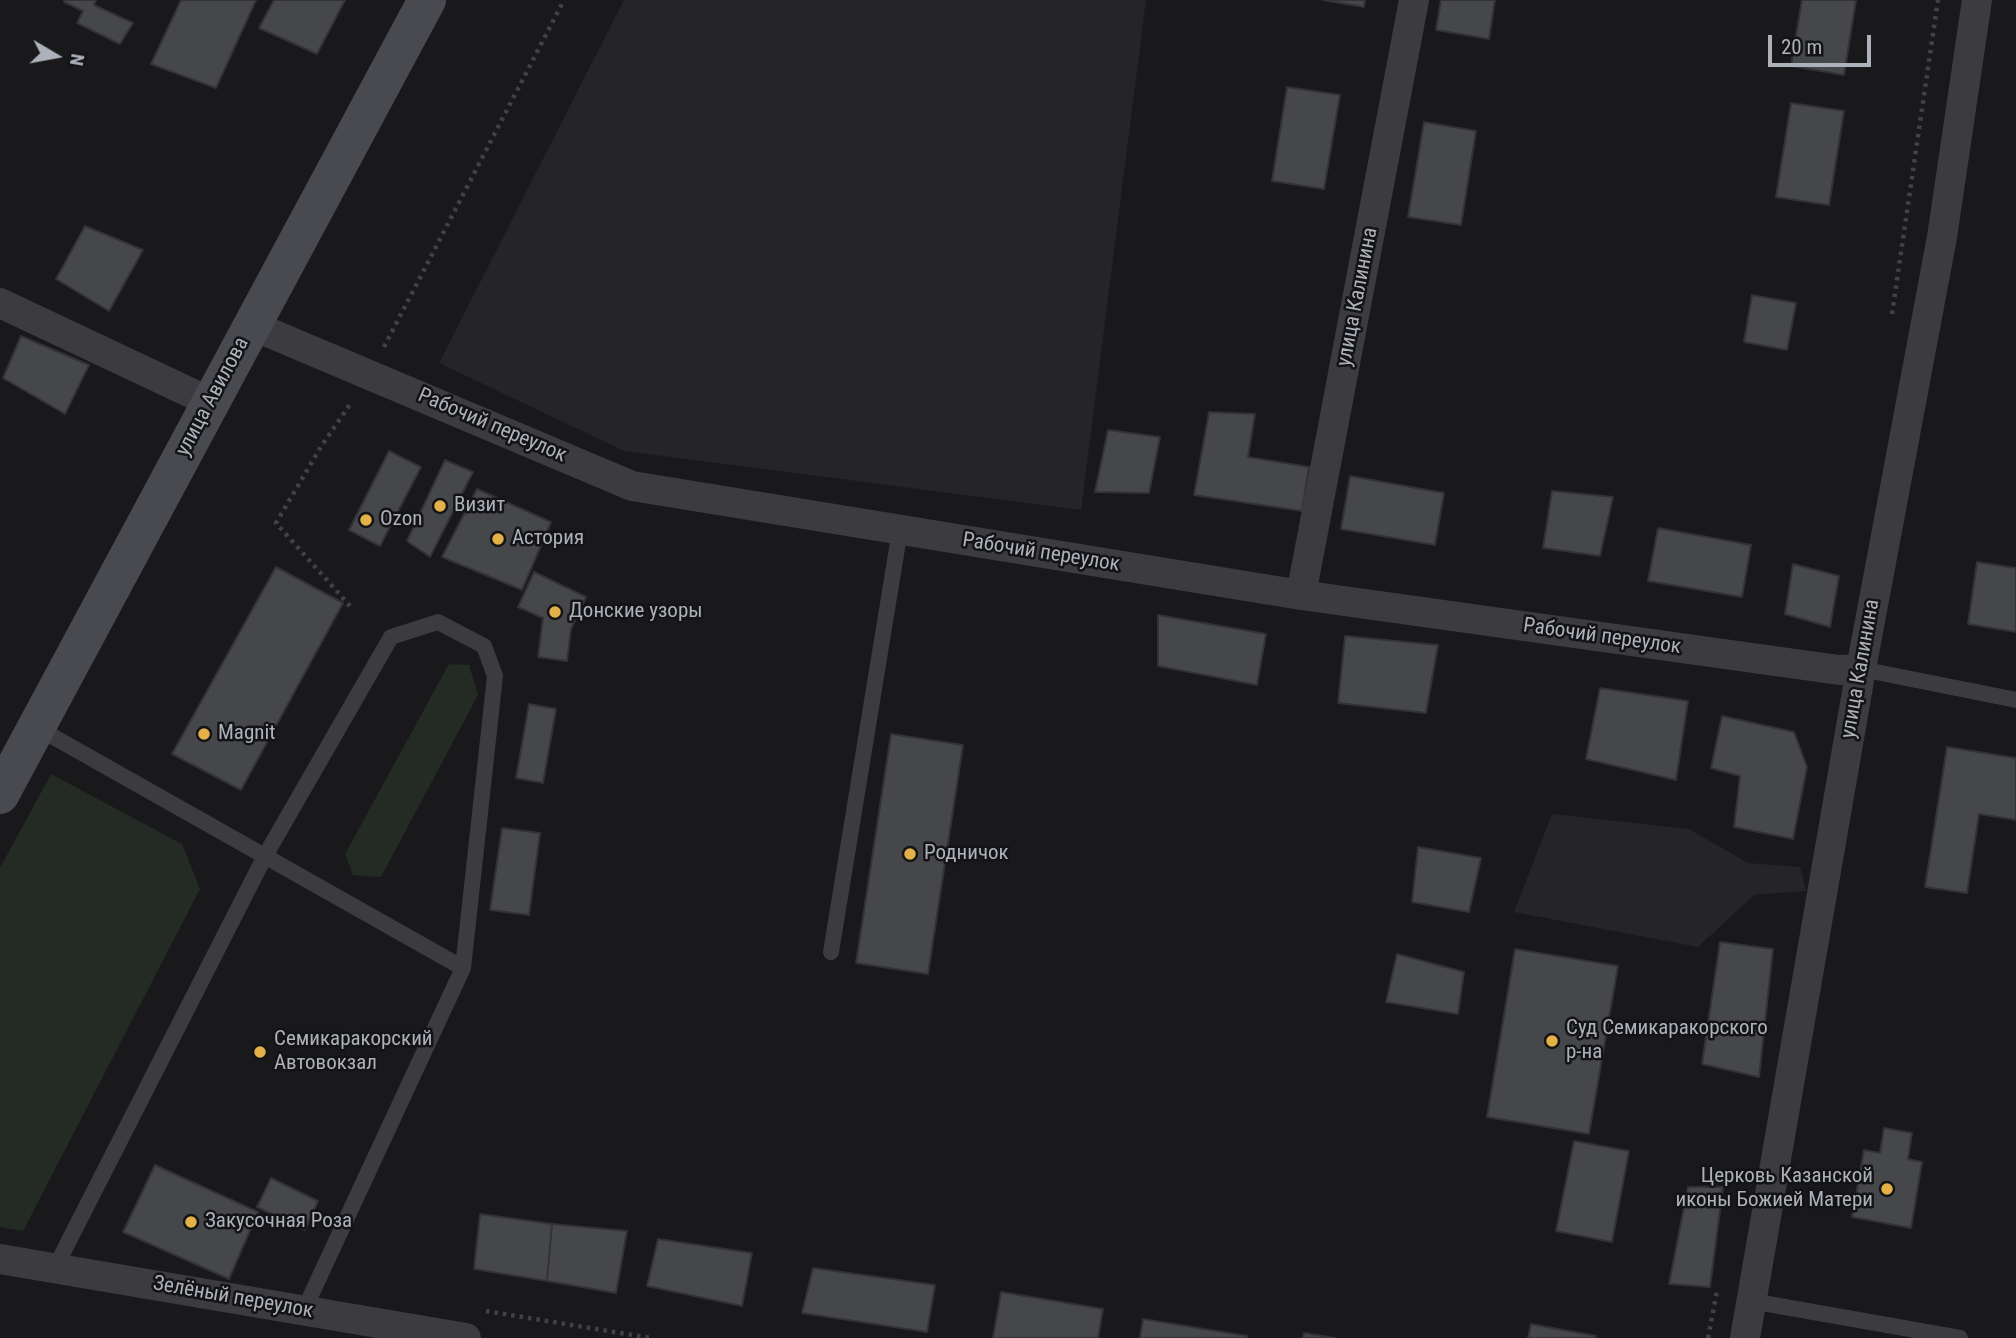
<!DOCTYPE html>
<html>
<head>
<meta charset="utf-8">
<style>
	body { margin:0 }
	#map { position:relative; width:2016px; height:1338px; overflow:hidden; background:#19191b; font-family:"Roboto Condensed",sans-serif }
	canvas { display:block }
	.north { position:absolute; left:21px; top:21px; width:70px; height:70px; -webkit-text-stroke:5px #141416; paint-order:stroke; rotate:100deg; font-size:19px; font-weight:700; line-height:28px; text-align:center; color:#adb1ba }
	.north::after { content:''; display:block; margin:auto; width:24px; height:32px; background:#adb1ba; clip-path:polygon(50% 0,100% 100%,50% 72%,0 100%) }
	.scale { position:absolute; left:1768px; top:35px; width:103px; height:32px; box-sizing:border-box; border:4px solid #adb1ba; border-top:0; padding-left:9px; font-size:21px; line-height:24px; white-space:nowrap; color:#adb1ba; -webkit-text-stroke:5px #141416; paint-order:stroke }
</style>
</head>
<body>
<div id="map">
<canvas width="2016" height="1338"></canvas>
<div class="north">N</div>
<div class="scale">20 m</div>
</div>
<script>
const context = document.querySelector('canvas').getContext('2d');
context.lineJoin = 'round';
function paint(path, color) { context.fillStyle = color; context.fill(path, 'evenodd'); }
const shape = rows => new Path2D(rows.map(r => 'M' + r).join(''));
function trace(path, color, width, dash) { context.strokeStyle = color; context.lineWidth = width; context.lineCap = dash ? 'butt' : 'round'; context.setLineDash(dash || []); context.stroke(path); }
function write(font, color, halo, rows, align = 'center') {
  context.font = font + ' "Roboto Condensed",sans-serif'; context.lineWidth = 5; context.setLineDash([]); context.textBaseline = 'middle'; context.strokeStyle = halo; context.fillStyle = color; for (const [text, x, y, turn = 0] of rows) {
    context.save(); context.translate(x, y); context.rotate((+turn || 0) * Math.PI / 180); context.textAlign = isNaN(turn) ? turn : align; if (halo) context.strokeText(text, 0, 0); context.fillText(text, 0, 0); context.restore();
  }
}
paint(shape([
	[624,0,1146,0,1081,510,624,451,439,363],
	[1552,814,1689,829,1748,863,1800,867,1806,891,1754,895,1698,947,1514,912]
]), '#252528');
paint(shape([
	[449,664,469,665,478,695,381,877,353,875,345,854],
	[51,774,182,844,200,889,23,1231,0,1227,0,868]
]), '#232b24');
const building = shape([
	[64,0,96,0,94,5,133,23,120,44,77,23,83,11,64,2,64,0],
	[181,0,256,0,216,88,151,64,181,0],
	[274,0,345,0,317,54,259,28,274,0],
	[1323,0,1365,0,1364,7,1323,0],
	[1441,0,1495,0,1489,39,1436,30,1441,0],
	[1802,0,1856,0,1844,75,1791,66,1802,0],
	[1287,87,1340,95,1324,189,1272,181,1287,87],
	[1791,103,1844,111,1829,205,1776,197,1791,103],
	[1424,122,1476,131,1461,225,1408,217,1424,122],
	[85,226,143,250,109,311,56,279,85,226],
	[1752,295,1796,303,1787,350,1744,342,1752,295],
	[21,336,89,365,65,414,3,378,21,336],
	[1209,412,1255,414,1248,457,1309,467,1302,511,1194,495,1209,412],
	[1108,430,1160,437,1149,493,1095,492,1108,430],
	[389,451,421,467,380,546,349,530,389,451],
	[445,460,473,472,430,557,407,541,445,460],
	[1350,476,1444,493,1435,545,1341,529,1350,476],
	[477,489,551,522,522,590,442,557,477,489],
	[1552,491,1613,497,1600,556,1543,548,1552,491],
	[1658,528,1751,545,1742,597,1648,581,1658,528],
	[1977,562,2016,568,2016,632,1968,624,1977,562],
	[1793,564,1839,576,1830,627,1785,614,1793,564],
	[276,567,343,603,241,790,172,754,276,567],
	[534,572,586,597,571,629,567,661,538,657,543,618,518,607,534,572],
	[1158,615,1266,634,1257,685,1158,666,1158,615],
	[1345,636,1438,645,1426,713,1338,703,1345,636],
	[1600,688,1688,701,1676,780,1586,759,1600,688],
	[529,704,556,709,543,783,516,778,529,704],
	[1722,716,1794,732,1807,767,1793,839,1734,827,1740,776,1711,768,1722,716],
	[891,734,963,745,928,974,856,963,891,734],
	[1947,747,2016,758,2016,820,1979,814,1967,893,1925,887,1947,747],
	[502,828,540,833,529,915,490,910,502,828],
	[1418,847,1481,858,1469,912,1412,902,1418,847],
	[1720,942,1773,949,1759,1077,1702,1064,1720,942],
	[1515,949,1618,966,1589,1134,1487,1117,1515,949],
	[1397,954,1464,972,1458,1014,1386,1002,1397,954],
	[1884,1128,1912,1133,1908,1159,1922,1162,1911,1228,1852,1217,1864,1150,1880,1153,1884,1128],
	[1574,1141,1629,1151,1612,1242,1556,1231,1574,1141],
	[155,1165,258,1212,229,1279,123,1232,155,1165],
	[271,1178,318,1201,305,1230,257,1207,271,1178],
	[1688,1187,1723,1187,1710,1287,1669,1284,1688,1187],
	[480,1214,552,1224,547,1281,474,1269,480,1214],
	[552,1224,627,1231,616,1293,547,1281,552,1224],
	[658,1239,752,1253,742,1306,647,1286,658,1239],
	[813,1268,935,1285,927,1332,802,1313,813,1268],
	[1001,1292,1103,1309,1098,1338,993,1338,1001,1292],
	[1143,1319,1247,1336,1247,1338,1140,1338,1143,1319],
	[1531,1324,1596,1336,1595,1338,1528,1338,1531,1324],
	[1304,1333,1335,1338,1303,1338,1304,1333]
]);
paint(building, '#46474b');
trace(building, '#333337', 2);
trace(shape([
	[1892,314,1938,0],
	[384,347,564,0],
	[350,606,276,523,322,445,351,403],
	[486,1311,651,1338],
	[1708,1338,1717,1291]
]), '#414247', 4.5, [3.5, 5]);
trace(shape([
	[1861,669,2016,700],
	[36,727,463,968],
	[831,952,900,530],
	[55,1268,265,856,391,637,438,622,484,646,495,676,463,968,304,1310],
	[1751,1301,1960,1338]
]), '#3b3b40', 16);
trace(shape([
	[0,303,210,402],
	[251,325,632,486,1301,595,1839,670,1861,669],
	[1301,595,1414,0],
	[0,1259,466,1338],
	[1745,1338,1861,669,1942,237,1977,0]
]), '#3b3b40', 30);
trace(shape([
	[0,795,427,0]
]), '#494a50', 38);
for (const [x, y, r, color] of [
	[440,506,7,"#e4b048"],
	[366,520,7,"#e4b048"],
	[498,539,7,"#e4b048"],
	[555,612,7,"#e4b048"],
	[204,734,7,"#e4b048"],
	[910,854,7,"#e4b048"],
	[1552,1041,7,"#e4b048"],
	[260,1052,7,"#e4b048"],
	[1887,1189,7,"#e4b048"],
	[191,1222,7,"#e4b048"]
]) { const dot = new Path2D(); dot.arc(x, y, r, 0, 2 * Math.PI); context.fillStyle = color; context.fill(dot); trace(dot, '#141416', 2.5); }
write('21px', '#adb1ba', '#141416', [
	["улица Калинина",1358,297,-79],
	["улица Авилова",213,397,-62],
	["Рабочий переулок",492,426,23],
	["Рабочий переулок",1041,553,9],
	["Рабочий переулок",1602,637,8],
	["улица Калинина",1861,669,-80],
	["Зелёный переулок",233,1298,10]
]);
write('21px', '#adb1ba', '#141416', [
	["Визит",454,506],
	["Ozon",380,520],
	["Астория",512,539],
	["Донские узоры",569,612],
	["Magnit",218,734],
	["Родничок",924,854],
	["Суд Семикаракорского",1566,1029],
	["р-на",1566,1053],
	["Семикаракорский",274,1040],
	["Автовокзал",274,1064],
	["Церковь Казанской",1873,1177,"right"],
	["иконы Божией Матери",1873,1201,"right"],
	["Закусочная Роза",205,1222]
], 'left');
</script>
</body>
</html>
